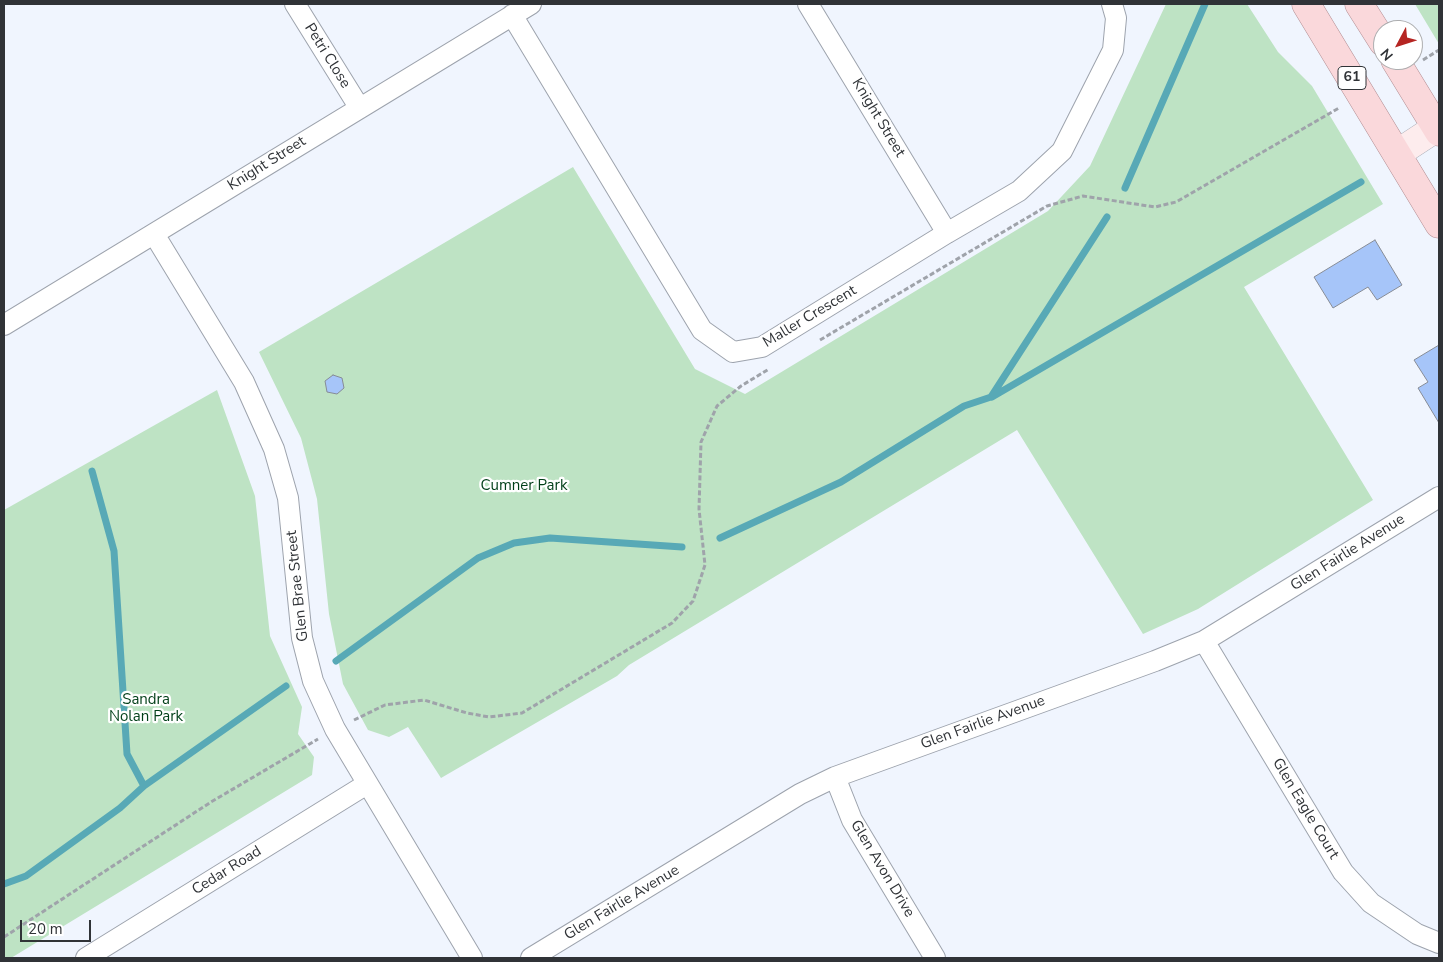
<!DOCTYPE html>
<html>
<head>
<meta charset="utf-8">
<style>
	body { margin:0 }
	#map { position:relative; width:1443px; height:962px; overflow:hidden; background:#f0f5fe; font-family:"Nunito Sans",sans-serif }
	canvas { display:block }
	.frame { position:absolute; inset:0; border:5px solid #303337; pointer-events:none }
	.north { position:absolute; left:1373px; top:20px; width:50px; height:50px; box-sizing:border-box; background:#fff; border:1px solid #acadaf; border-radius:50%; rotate:230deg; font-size:14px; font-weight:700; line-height:20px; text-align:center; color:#303337 }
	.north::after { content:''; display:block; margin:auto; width:18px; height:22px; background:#b52522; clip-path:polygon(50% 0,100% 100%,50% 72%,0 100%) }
	.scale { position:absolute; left:20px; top:920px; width:71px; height:22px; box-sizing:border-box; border:2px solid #303337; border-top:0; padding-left:6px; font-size:15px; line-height:18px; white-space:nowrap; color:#303337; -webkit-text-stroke:4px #fff; paint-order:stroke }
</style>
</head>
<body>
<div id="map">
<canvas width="1443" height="962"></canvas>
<div class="frame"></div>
<div class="north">N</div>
<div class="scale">20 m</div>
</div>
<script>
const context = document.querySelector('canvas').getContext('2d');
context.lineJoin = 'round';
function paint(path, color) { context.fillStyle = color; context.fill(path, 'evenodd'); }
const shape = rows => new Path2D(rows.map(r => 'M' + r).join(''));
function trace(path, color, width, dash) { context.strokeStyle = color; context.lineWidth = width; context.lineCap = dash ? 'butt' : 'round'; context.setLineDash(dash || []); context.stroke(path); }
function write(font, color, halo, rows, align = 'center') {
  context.font = font + ' "Nunito Sans",sans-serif'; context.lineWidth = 4.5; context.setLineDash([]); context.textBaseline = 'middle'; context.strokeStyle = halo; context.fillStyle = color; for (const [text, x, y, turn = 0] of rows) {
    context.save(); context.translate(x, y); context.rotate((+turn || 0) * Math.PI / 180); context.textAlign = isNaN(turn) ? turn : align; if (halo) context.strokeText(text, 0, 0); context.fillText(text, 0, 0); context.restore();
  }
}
paint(shape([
	[1166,4,1247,4,1278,52,1312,86,1383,204,1244,287,1373,500,1198,609,1143,634,1017,430,629,665,617,676,441,778,408,727,389,737,368,730,343,684,329,614,317,499,301,438,259,352,573,167,695,369,745,394,1048,211,1090,166],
	[1415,4,1439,4,1439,44],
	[217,390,255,496,270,636,302,707,298,734,314,757,312,775,11,958,4,958,4,510]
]), '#bee3c4');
trace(shape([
	[1125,188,1205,4],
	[992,397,1361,182],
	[92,471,114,551,127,754,144,786],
	[720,538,841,482,964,406,991,397,1107,217],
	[336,661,478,558,514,543,550,538,682,547],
	[4,884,26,876,120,808,144,786,286,686]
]), '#58a9b6', 7);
const building = shape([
	[1375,240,1402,285,1377,300,1368,287,1333,308,1314,277,1375,240],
	[1439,345,1439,423,1418,388,1428,382,1414,360,1439,345],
	[333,375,342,378,344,388,337,394,327,392,325,381,333,375]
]);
paint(building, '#a6c5f9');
trace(building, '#878c96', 1);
const street = shape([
	[295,4,359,107],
	[808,4,947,233],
	[512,15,702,330,733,352,762,347,947,233,1019,191,1062,151,1113,50,1116,18,1112,4],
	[154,234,244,382,274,449,288,498,302,638,313,681,335,729,472,958],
	[4,325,531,4],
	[1204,641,1343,872,1371,903,1417,934,1439,943],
	[835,777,852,820,935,958],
	[86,958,367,784],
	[531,958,800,794,835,777,1155,661,1204,641,1439,497]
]);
const secondary = shape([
	[1398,153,1439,126]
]);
const primary = shape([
	[1306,4,1439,224],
	[1359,4,1383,42],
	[1395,60,1439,132]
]);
trace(street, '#9da3ad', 22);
trace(secondary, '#9da3ad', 29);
trace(primary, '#b18d92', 29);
trace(shape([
	[1423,60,1439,50],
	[820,340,1047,206,1083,196,1155,207,1176,202,1339,108],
	[354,720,385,705,424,700,467,713,489,717,522,713,672,623,693,601,705,565,699,509,701,442,717,406,741,386,769,369],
	[4,937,211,802,318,739]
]), '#9fa3aa', 3, [5, 2.5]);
trace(street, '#fff', 20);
trace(secondary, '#fdeced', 28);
trace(primary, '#fad8db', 28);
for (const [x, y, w] of [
	[1352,78,28]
]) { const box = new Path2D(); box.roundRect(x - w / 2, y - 11.5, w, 23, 4); context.fillStyle = '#fff'; context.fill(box); trace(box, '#303337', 1); }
write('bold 14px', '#303337', null, [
	["61",1352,78]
]);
write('15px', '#303337', '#fff', [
	["Petri Close",327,56,58],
	["Knight Street",878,118,59],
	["Knight Street",267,164,-32],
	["Maller Crescent",810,317,-31],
	["Glen Fairlie Avenue",1348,553,-32],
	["Glen Brae Street",298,586,-96],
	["Glen Fairlie Avenue",983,723,-20],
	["Glen Eagle Court",1305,809,59],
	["Glen Avon Drive",882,869,59],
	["Cedar Road",227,871,-32],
	["Glen Fairlie Avenue",622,903,-31]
]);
write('15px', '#003f18', '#fff', [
	["Cumner Park",524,486],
	["Sandra",146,700],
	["Nolan Park",146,717]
]);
</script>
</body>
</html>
